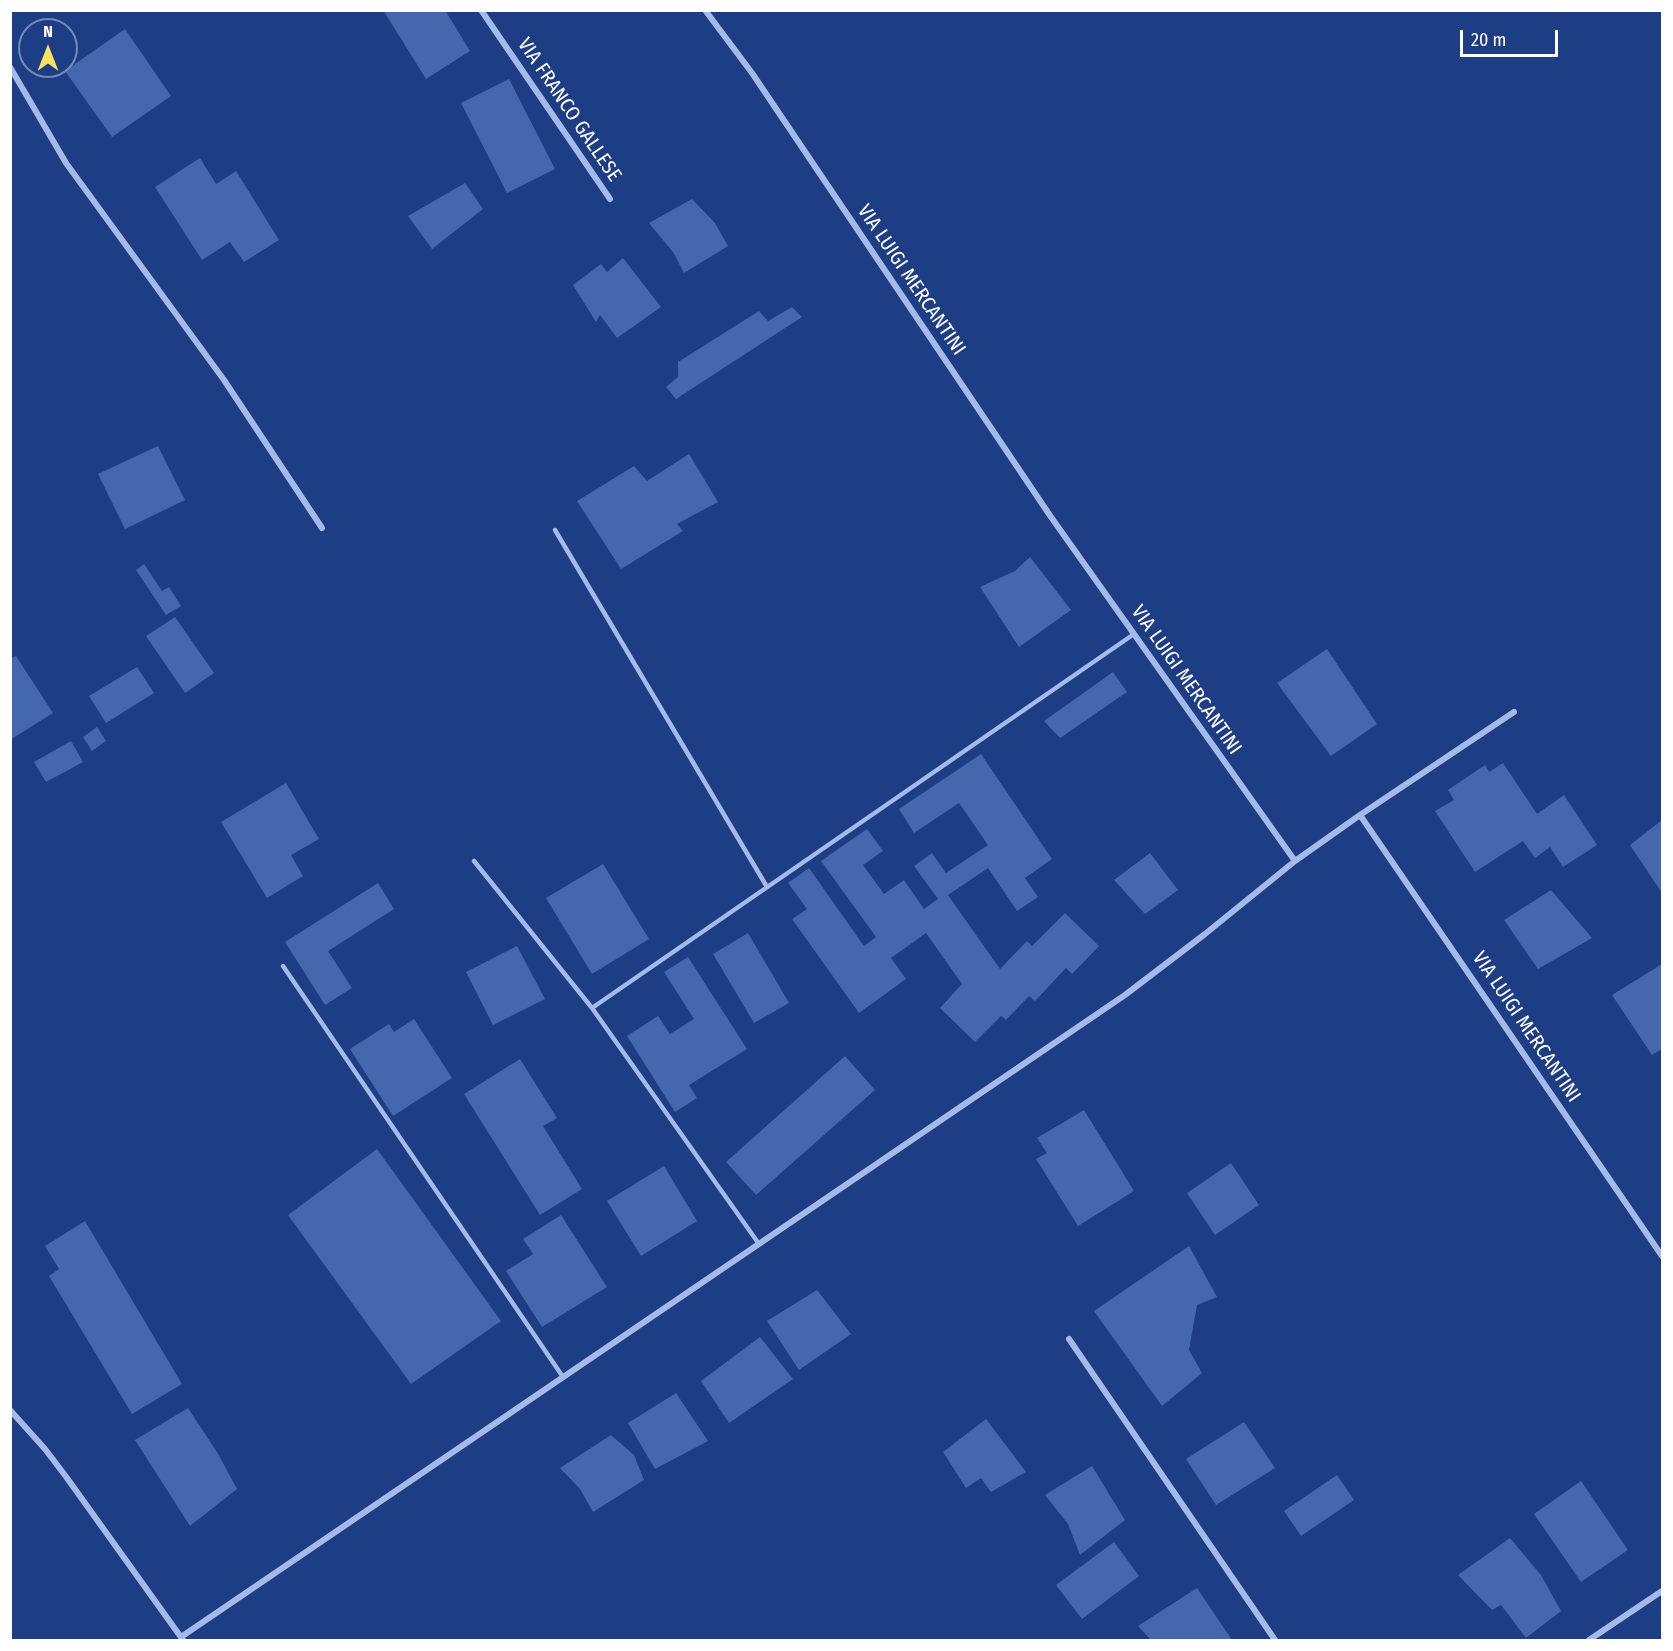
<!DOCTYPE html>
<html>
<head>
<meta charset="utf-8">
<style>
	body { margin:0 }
	#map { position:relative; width:1673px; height:1651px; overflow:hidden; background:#1d3d84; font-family:"Fira Sans Condensed",sans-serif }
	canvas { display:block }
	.frame { position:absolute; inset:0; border:12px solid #fff; pointer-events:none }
	.north { position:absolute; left:18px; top:18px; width:60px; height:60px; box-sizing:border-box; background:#1d3d84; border:2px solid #778bb5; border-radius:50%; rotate:0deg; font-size:16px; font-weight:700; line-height:24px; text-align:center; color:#fff }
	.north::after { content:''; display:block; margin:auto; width:21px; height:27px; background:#fae161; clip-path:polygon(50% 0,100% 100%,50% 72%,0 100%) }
	.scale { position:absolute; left:1460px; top:30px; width:98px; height:27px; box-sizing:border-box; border:3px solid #fff; border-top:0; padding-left:8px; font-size:18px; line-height:21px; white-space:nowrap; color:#fff; -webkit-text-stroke:4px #1d3d84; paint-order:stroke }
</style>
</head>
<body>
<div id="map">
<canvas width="1673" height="1651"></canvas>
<div class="frame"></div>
<div class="north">N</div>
<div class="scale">20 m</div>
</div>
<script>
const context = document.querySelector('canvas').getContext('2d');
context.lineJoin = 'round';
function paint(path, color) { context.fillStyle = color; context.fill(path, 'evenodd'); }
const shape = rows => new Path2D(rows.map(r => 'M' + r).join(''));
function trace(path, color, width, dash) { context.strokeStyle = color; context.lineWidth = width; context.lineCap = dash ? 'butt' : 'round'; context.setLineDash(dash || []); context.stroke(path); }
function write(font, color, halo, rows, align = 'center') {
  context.font = font + ' "Fira Sans Condensed",sans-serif'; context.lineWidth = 6; context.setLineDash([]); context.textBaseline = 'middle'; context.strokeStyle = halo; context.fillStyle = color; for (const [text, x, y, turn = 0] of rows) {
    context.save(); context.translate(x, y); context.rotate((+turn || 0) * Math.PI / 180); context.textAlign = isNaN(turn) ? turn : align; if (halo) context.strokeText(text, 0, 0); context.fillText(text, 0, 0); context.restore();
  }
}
paint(shape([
	[383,10,445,10,470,51,426,79],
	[125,29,171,96,112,137,65,71],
	[509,79,555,169,507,193,461,103],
	[200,158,216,184,236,171,279,240,244,262,230,242,202,260,155,187],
	[465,183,483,209,432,249,408,216],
	[692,199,715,223,728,246,684,273,673,252,649,223],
	[623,258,661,307,617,338,600,315,596,322,573,285,601,264,607,272],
	[792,307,802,317,676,399,666,387,678,377,678,362,759,311,768,321],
	[158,446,185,500,125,529,98,474],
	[689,454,718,502,677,524,683,531,621,569,577,501,634,466,647,481],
	[1030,557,1071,610,1019,647,980,587,1015,571],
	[144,564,162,591,169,587,181,606,166,615,136,570],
	[175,617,214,673,185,693,146,636],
	[1327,649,1377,724,1331,756,1277,683],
	[16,656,53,713,10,740,10,659],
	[137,667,154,693,106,723,89,696],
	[1113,672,1127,692,1060,738,1044,721],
	[97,727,106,741,92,751,83,737],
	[71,741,83,762,46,782,34,762],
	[981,754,1052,859,1025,878,1038,897,1017,911,988,868,948,895,1000,969,1027,941,1032,946,1065,913,1099,946,1072,974,1066,968,1035,1001,1029,996,1006,1020,1001,1016,975,1042,940,1008,962,984,926,933,891,958,906,979,859,1013,792,919,807,909,788,883,809,868,864,946,876,937,821,861,867,829,883,851,863,865,884,894,904,880,924,909,938,899,914,866,932,853,946,873,988,845,959,803,914,833,899,809],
	[1503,763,1537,814,1564,795,1597,845,1563,867,1550,847,1535,858,1523,841,1475,872,1435,811,1454,800,1448,790,1485,765,1489,772],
	[286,783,319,839,291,855,303,876,267,898,221,822],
	[1662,820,1662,893,1630,845],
	[1150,853,1178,890,1145,914,1114,880],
	[603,864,649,939,592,974,546,898],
	[378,883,394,909,328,951,352,988,325,1005,285,942],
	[1551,890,1592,938,1538,969,1504,920],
	[748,933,789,1003,754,1023,713,954],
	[517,946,545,999,493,1025,466,972],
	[688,957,747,1049,689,1085,697,1098,675,1112,627,1036,658,1016,670,1034,694,1019,664,972],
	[1662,964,1662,1049,1652,1055,1612,995],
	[414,1019,452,1078,393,1116,350,1049,389,1024,394,1032],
	[845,1056,875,1090,756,1195,726,1162],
	[520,1059,557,1118,543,1126,582,1189,540,1215,464,1094],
	[1084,1110,1134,1191,1078,1226,1036,1159,1047,1153,1037,1138],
	[377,1149,501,1321,411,1384,288,1215],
	[1231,1163,1259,1205,1215,1235,1187,1193],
	[664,1166,697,1221,641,1256,607,1201],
	[561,1215,607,1287,542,1327,506,1271,533,1254,523,1239],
	[85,1221,182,1384,132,1414,49,1276,59,1269,45,1246],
	[1189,1246,1217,1297,1197,1305,1189,1350,1202,1373,1162,1406,1094,1311],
	[817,1290,851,1334,799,1370,767,1321],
	[760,1337,793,1379,729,1423,701,1381],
	[676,1393,708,1441,655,1469,628,1423],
	[188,1408,217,1452,237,1489,190,1526,135,1440],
	[986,1419,1026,1472,991,1492,981,1478,966,1488,943,1452],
	[1244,1422,1275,1468,1216,1505,1186,1459],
	[611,1435,634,1455,644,1480,593,1512,580,1489,560,1468],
	[1092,1466,1125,1520,1080,1555,1068,1524,1045,1495],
	[1337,1475,1354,1500,1301,1536,1284,1511],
	[1581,1481,1628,1550,1581,1582,1534,1514],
	[1510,1538,1541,1575,1561,1611,1526,1638,1501,1605,1492,1610,1458,1575],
	[1114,1542,1139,1576,1082,1619,1056,1585],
	[1197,1588,1232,1640,1151,1640,1138,1626]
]), '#4567ad');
trace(shape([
	[555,530,767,887],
	[474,861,592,1008],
	[283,966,563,1377],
	[759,1244,592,1008,1134,634]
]), '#a4bbea', 4.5);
trace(shape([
	[481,10,610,199],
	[705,10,752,73,1051,517,1295,861,1360,815,1662,1256],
	[10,67,66,163,224,380,322,528],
	[1360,815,1514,712],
	[1069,1339,1275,1640],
	[10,1410,45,1449,67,1478,183,1640],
	[181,1637,1125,995,1205,934,1295,861],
	[1589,1640,1662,1591]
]), '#a4bbea', 6);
write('20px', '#fff', '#1d3d84', [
	["VIA FRANCO GALLESE",569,110,56],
	["VIA LUIGI MERCANTINI",911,280,56],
	["VIA LUIGI MERCANTINI",1186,680,55],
	["VIA LUIGI MERCANTINI",1526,1027,56]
]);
</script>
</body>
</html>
